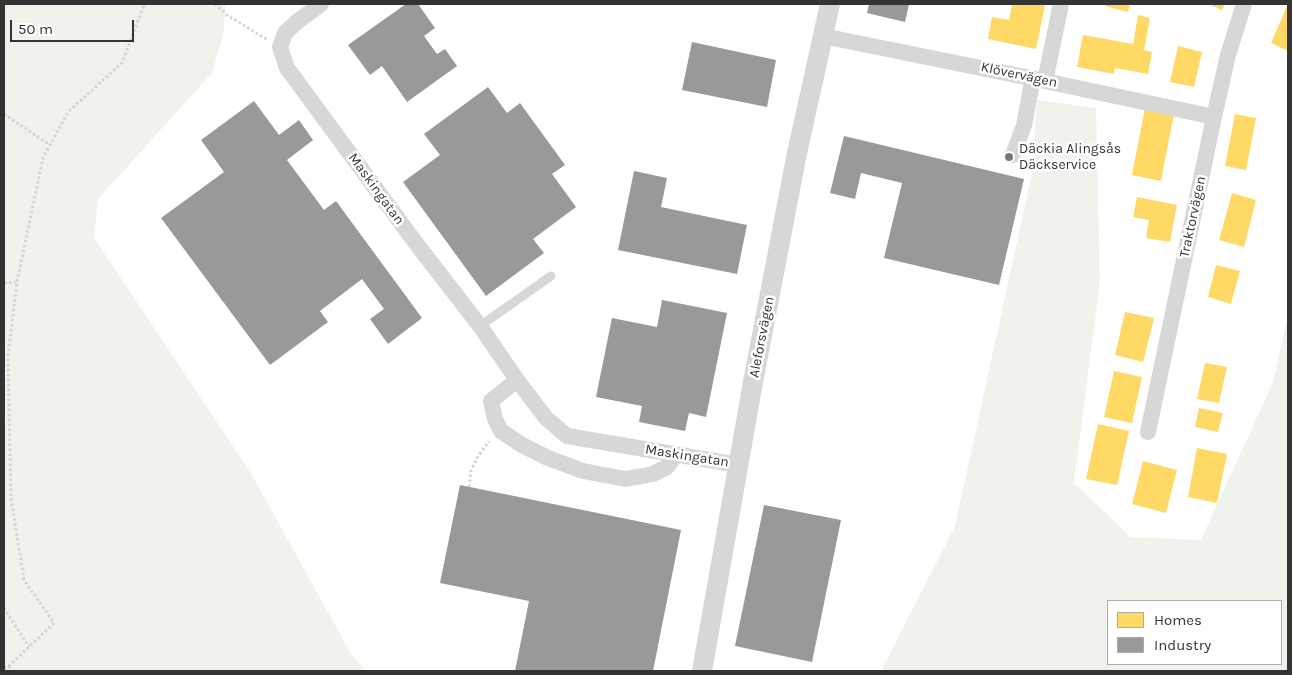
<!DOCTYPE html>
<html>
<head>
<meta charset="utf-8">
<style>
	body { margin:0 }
	#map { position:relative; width:1292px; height:675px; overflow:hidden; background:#fff; font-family:Karla,sans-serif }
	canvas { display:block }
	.frame { position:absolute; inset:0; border:5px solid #333; pointer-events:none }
	.legend { position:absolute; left:1107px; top:600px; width:175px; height:65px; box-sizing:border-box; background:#fff; border:1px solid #adadad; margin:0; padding:6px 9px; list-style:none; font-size:15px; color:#333 }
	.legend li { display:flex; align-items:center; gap:10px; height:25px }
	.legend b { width:25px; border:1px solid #adadad }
	.scale { position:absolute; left:10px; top:20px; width:124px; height:22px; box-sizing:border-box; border:2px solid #333; border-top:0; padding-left:6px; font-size:15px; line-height:18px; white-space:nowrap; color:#333; -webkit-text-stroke:4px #fff; paint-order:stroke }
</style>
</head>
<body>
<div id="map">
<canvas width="1292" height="675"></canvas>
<div class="frame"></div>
<ul class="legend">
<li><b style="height:14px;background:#ffd966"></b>Homes</li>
<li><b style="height:14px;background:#999"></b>Industry</li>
</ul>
<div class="scale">50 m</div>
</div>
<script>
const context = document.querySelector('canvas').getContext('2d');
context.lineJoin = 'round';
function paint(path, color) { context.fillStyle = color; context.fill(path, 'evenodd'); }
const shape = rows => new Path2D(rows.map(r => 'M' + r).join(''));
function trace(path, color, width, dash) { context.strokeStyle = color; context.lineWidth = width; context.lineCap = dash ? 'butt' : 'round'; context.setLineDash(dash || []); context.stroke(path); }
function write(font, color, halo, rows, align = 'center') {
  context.font = font + ' Karla,sans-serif'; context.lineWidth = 5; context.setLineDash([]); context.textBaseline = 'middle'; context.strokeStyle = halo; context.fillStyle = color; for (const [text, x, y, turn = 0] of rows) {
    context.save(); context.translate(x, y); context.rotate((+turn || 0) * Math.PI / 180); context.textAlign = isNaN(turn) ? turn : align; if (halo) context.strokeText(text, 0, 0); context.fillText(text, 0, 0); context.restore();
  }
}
paint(shape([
	[4,4,226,4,223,36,212,73,98,199,94,238,252,475,351,654,366,671,4,671],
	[1037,100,1096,108,1100,281,1074,483,1131,537,1201,540,1273,382,1288,315,1288,671,881,671,955,526,1032,173],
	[1108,601,1281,601,1281,664,1108,664]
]), '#eff3ec');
paint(shape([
	[1012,4,1045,5,1036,49,988,39,992,17,1009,20],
	[1105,4,1130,4,1128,12,1105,6],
	[1208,4,1225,4,1222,10],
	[1288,4,1288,51,1271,43],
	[1138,15,1150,18,1144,50,1152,52,1148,74,1115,68,1114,74,1077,67,1083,35,1133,44],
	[1178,46,1202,52,1194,87,1170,82],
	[1145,108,1174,114,1161,181,1132,175],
	[1235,114,1256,118,1246,170,1225,166],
	[1232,193,1256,200,1244,247,1219,240],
	[1137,197,1177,205,1170,242,1146,238,1149,220,1133,217],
	[1216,265,1240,271,1231,304,1208,297],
	[1125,312,1154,318,1143,362,1115,355],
	[1205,363,1227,367,1219,403,1197,399],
	[1114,371,1142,377,1132,423,1104,417],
	[1199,408,1223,413,1218,432,1195,427],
	[1098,424,1129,431,1117,485,1086,479],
	[1197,448,1227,454,1217,503,1188,497],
	[1143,461,1177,470,1166,513,1132,504]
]), '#ffd966');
paint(shape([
	[406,4,418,4,435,28,424,36,437,54,445,49,457,66,407,102,382,66,370,75,348,45],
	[869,4,909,4,905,22,867,13],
	[692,42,776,60,767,107,682,90],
	[488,87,507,113,520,103,565,165,552,174,576,207,533,239,544,253,486,296,403,182,440,155,424,134],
	[254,101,279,135,299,120,313,140,287,160,324,210,336,201,422,318,388,344,370,319,384,309,362,279,320,311,328,322,270,365,161,218,224,172,201,140],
	[844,136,1024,179,999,285,884,258,902,183,861,173,855,199,830,193],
	[634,171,667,178,661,207,747,225,737,274,618,250],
	[662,300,727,313,706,417,689,413,685,431,639,422,642,406,596,397,612,318,657,327],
	[460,485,681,530,653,671,515,671,529,601,440,583],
	[764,505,841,520,812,662,735,646]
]), '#999');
trace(shape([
	[215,4,227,15,268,40],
	[4,114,50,145],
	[4,283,17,282],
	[469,487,471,471,477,458,489,441],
	[4,608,29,647],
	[9,666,11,671],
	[4,668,9,666,54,623,24,580,11,498,8,356,17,282,43,158,68,112,122,63,144,5,143,4]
]), '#d5d5d5', 3, [2.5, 2.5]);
trace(shape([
	[480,326,551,276]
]), '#d7d7d7', 9);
trace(shape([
	[321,4,298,21,285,33,280,47,287,68,415,242,480,326,517,380,546,418,567,436,739,465],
	[823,36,1045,81,1214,117],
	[1045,81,1061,4],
	[1013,155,1024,125,1033,78],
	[517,380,491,401,495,419,501,431,522,445,548,458,583,471,626,479,653,474,667,467,676,455],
	[1148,432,1214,117,1228,55,1244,4]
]), '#d7d7d7', 16);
trace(shape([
	[702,671,753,382,797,153,830,4]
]), '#d7d7d7', 20);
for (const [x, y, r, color] of [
	[1009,157,5,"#7a7a7a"]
]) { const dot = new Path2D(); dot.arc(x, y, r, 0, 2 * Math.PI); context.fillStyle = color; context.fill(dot); trace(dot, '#fff', 2); }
write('14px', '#333', '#fff', [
	["Klövervägen",1019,75,12],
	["Maskingatan",376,189,54],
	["Traktorvägen",1193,217,-78],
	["Aleforsvägen",762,337,-79],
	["Maskingatan",687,456,9]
]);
write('14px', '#333', '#fff', [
	["Däckia Alingsås",1019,149],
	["Däckservice",1019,165]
], 'left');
</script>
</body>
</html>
